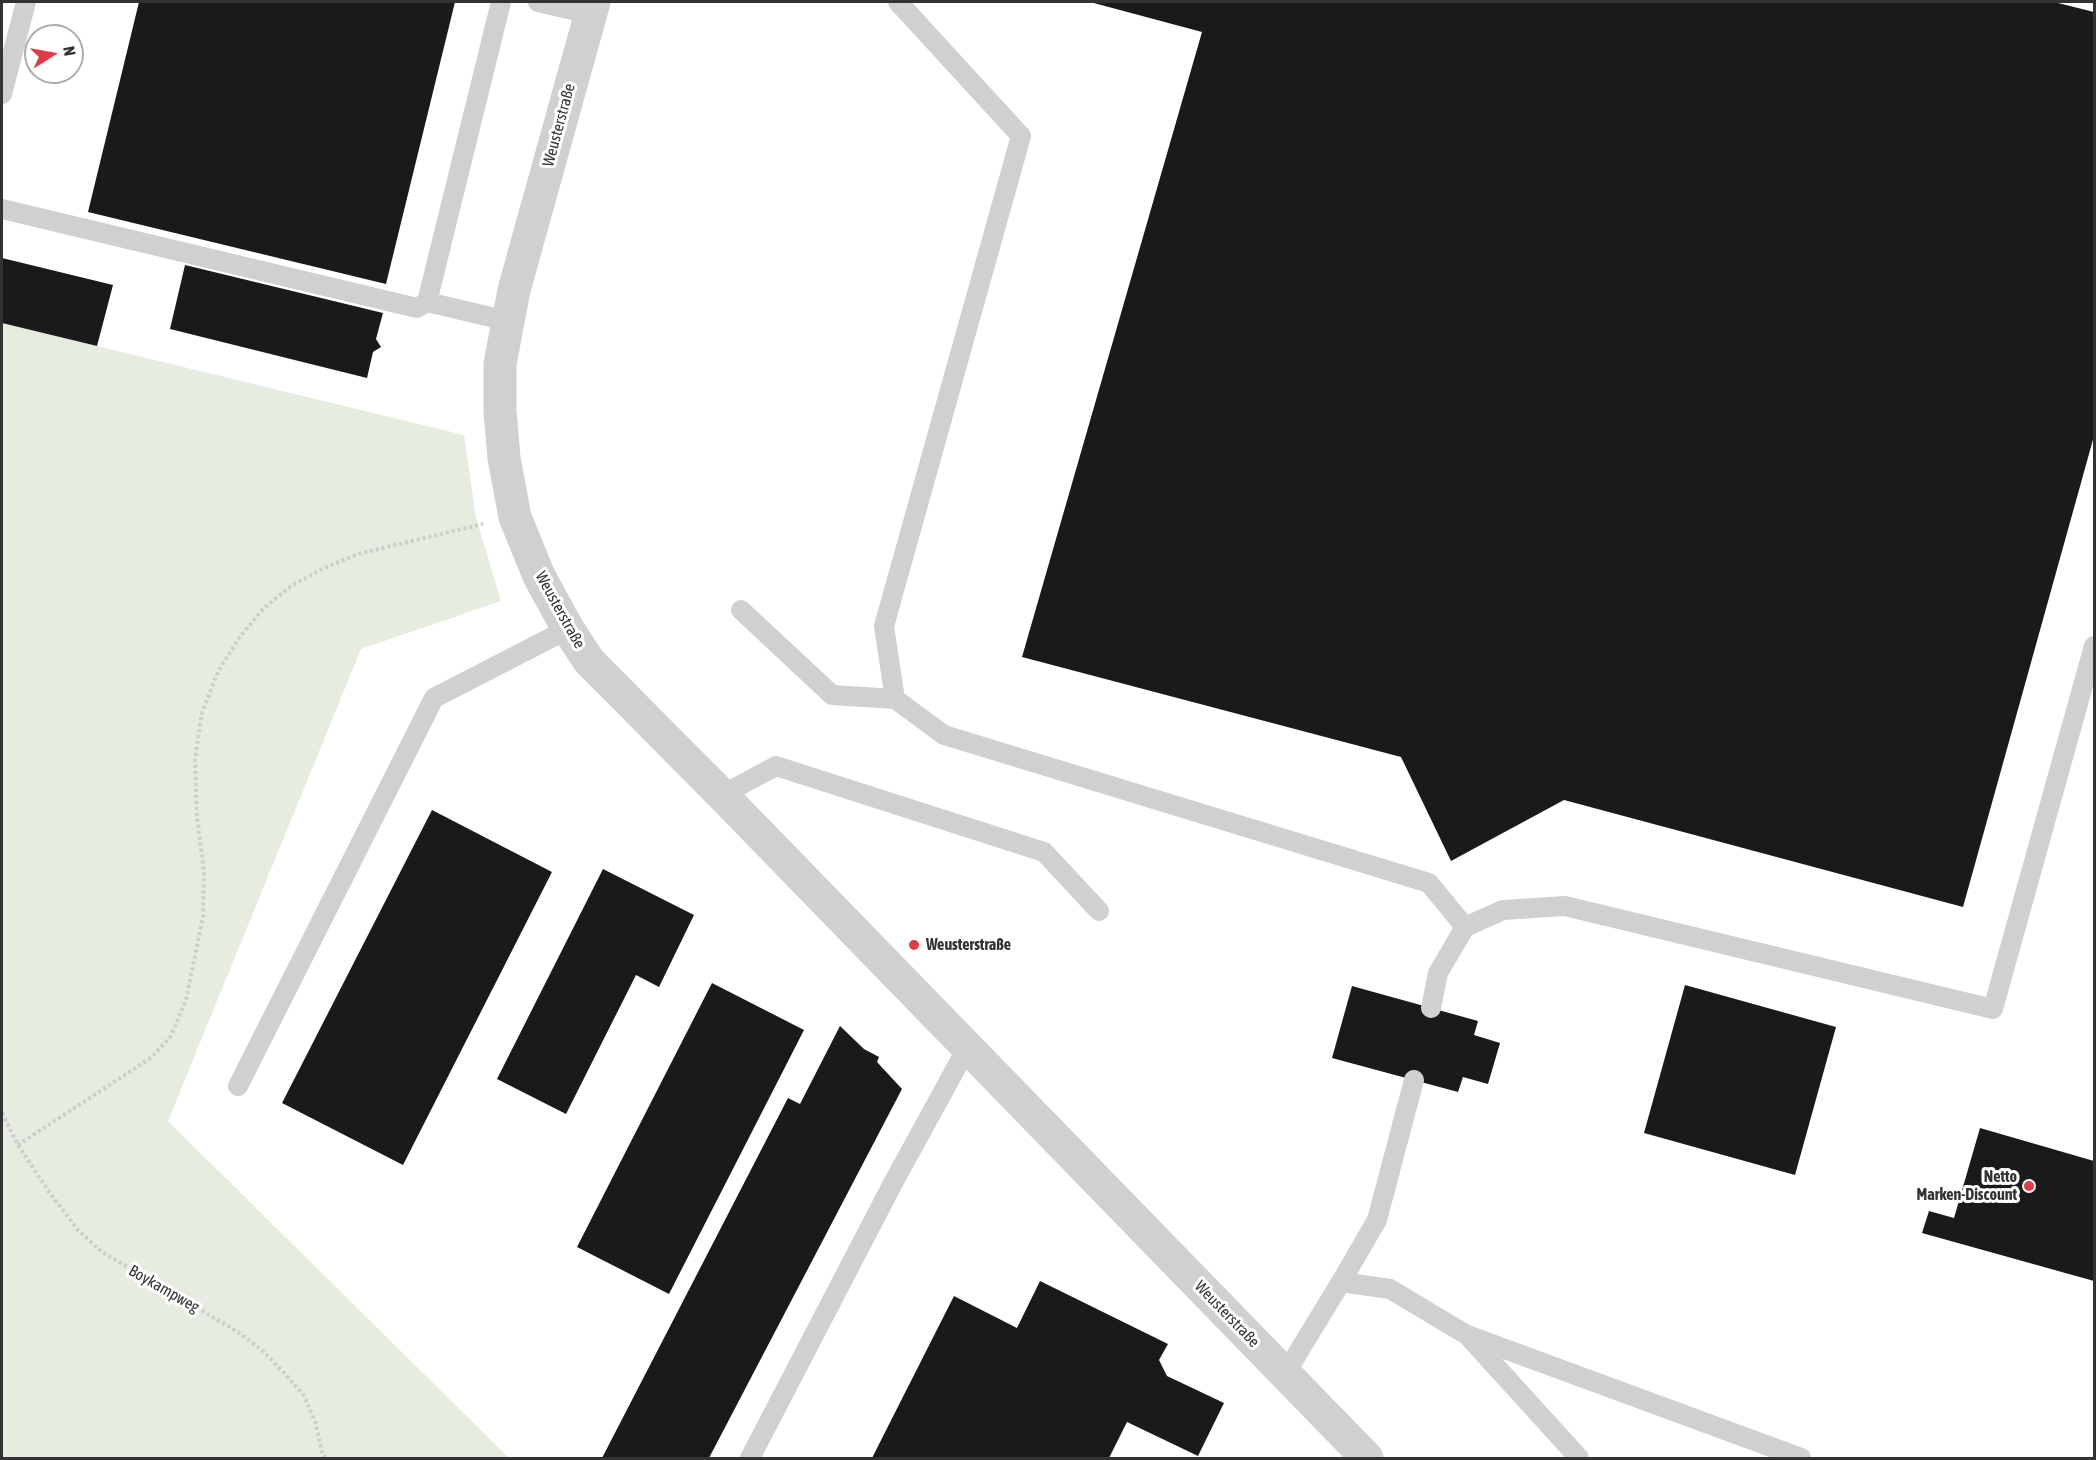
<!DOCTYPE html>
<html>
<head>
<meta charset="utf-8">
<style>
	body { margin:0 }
	#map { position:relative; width:2096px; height:1460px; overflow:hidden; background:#fff; font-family:"Asap Condensed",sans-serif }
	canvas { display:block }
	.frame { position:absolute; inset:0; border:3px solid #333; pointer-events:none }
	.north { position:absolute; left:24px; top:24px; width:60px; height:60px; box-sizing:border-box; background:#fff; border:2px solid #adadad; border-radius:50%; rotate:79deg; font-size:16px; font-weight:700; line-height:24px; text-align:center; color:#333 }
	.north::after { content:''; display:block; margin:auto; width:21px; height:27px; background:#e63946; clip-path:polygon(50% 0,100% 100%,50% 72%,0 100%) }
</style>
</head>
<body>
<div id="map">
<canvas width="2096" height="1460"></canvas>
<div class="frame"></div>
<div class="north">N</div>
</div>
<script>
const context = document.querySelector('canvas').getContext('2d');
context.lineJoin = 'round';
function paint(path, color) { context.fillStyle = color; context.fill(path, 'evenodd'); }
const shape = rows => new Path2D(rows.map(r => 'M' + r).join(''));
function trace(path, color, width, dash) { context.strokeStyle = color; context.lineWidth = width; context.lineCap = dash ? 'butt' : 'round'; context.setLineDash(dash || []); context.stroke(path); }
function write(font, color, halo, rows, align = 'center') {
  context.font = font + ' "Asap Condensed",sans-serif'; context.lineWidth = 6; context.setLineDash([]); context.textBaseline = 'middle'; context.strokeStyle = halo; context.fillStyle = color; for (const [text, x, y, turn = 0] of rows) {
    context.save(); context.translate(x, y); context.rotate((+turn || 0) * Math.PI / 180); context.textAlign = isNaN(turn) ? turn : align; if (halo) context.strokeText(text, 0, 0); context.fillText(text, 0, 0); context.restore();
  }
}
paint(shape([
	[2,323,464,435,476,518,501,601,361,649,168,1121,509,1458,2,1458]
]), '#e6ecdf');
paint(shape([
	[139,2,455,2,386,284,88,212],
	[1090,2,2054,2,2094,12,2094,436,1963,907,1564,800,1451,861,1401,757,1022,657,1202,32],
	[2,258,113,285,97,346,2,323],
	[185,265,383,313,376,339,381,347,373,352,367,378,170,329],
	[432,810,552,872,403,1165,282,1103],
	[603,869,694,915,659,987,636,975,566,1114,497,1079],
	[712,983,804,1030,669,1294,577,1247],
	[1685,985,1836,1027,1795,1175,1644,1133],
	[1352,986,1478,1021,1474,1035,1500,1043,1488,1084,1463,1077,1458,1092,1332,1058],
	[840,1026,864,1049,879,1057,877,1062,902,1089,709,1458,602,1458,788,1098,800,1104],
	[1980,1128,2094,1161,2094,1281,1922,1233,1929,1211,1954,1218],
	[1040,1281,1168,1344,1159,1360,1167,1376,1224,1403,1198,1456,1127,1422,1109,1458,872,1458,954,1296,1017,1328]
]), '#1a1a1a');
trace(shape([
	[2,1113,18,1145,49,1192,78,1230,102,1252,238,1332,263,1351,285,1374,303,1394,315,1421,323,1456,327,1458],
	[18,1145,152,1057,171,1036,186,1000,203,917,204,871,197,818,195,760,202,712,218,672,239,638,263,609,291,586,322,569,358,554,483,524]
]), '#cdcdcd', 4, [3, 3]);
trace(shape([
	[501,2,427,302,508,321],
	[538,2,590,14],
	[898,2,1021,136,884,626,895,699,944,735,1429,883,1465,927],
	[2,94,26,2],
	[2,209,417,308,427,302],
	[741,610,832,695,895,699],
	[722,795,776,766,1044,852,1099,911],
	[1431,1008,1438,973,1465,927,1503,910,1565,906,1993,1009,2094,646],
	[238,1086,434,698,568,629],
	[1341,1282,1377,1220,1414,1080],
	[1469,1337,1579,1458],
	[1285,1374,1341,1282,1390,1289,1467,1335,1801,1458],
	[750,1458,892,1185,967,1048]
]), '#d0d0d0', 20);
trace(shape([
	[594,2,514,290,500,364,500,411,504,458,515,517,539,576,568,629,589,661,722,795,1367,1458]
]), '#d0d0d0', 33);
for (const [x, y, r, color] of [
	[914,945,6,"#e63946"],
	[2029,1186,6,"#e63946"]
]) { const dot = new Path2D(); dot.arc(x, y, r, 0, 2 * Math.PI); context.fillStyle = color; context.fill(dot); trace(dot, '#fff', 2); }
write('16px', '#333', '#fff', [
	["Weusterstraße",559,125,-75],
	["Weusterstraße",560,610,61],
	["Boykampweg",164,1289,30],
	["Weusterstraße",1227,1314,46]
]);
write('bold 16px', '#333', '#fff', [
	["Weusterstraße",926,945],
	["Netto",2017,1177,"right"],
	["Marken-Discount",2017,1195,"right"]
], 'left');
</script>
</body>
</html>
